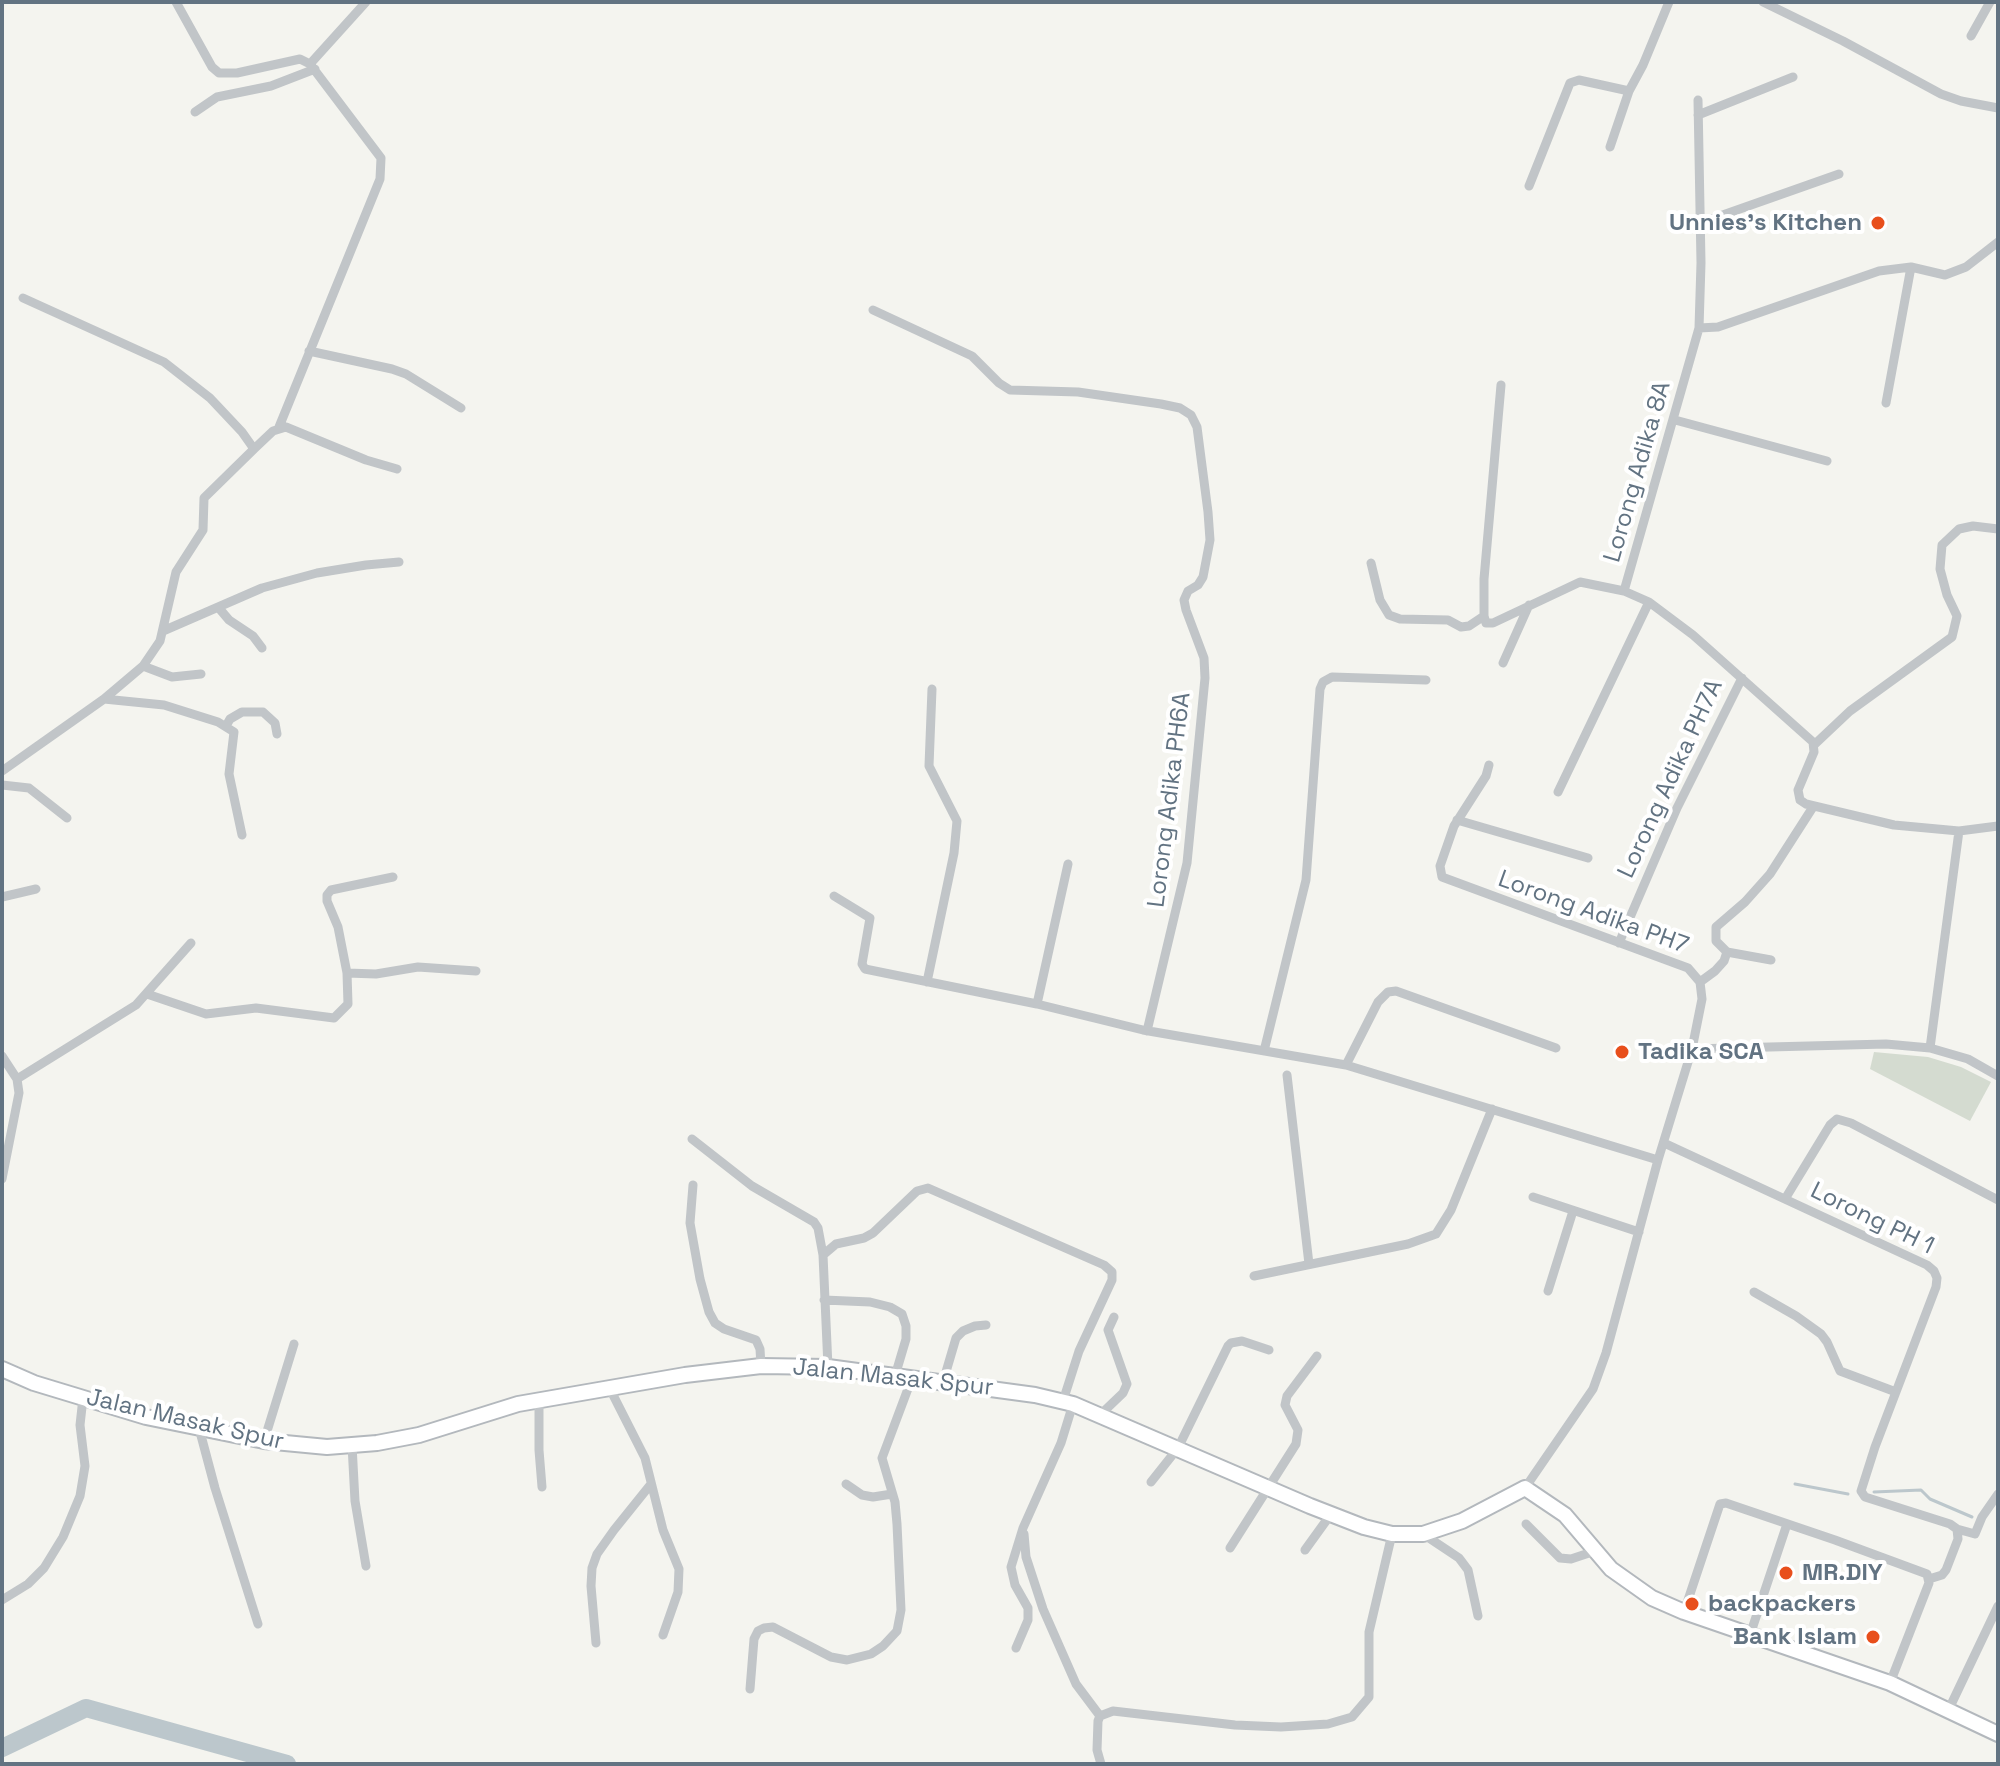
<!DOCTYPE html>
<html>
<head>
<meta charset="utf-8">
<style>
	body { margin:0 }
	#map { position:relative; width:2000px; height:1766px; overflow:hidden; background:#f4f4ef; font-family:"Space Grotesk",sans-serif }
	canvas { display:block }
	.frame { position:absolute; inset:0; border:4px solid #627382; pointer-events:none }
</style>
</head>
<body>
<div id="map">
<canvas width="2000" height="1766"></canvas>
<div class="frame"></div>
</div>
<script>
const context = document.querySelector('canvas').getContext('2d');
context.lineJoin = 'round';
function paint(path, color) { context.fillStyle = color; context.fill(path, 'evenodd'); }
const shape = rows => new Path2D(rows.map(r => 'M' + r).join(''));
function trace(path, color, width, dash) { context.strokeStyle = color; context.lineWidth = width; context.lineCap = dash ? 'butt' : 'round'; context.setLineDash(dash || []); context.stroke(path); }
function write(font, color, halo, rows, align = 'center') {
  context.font = font + ' "Space Grotesk",sans-serif'; context.lineWidth = 8; context.setLineDash([]); context.textBaseline = 'middle'; context.strokeStyle = halo; context.fillStyle = color; for (const [text, x, y, turn = 0] of rows) {
    context.save(); context.translate(x, y); context.rotate((+turn || 0) * Math.PI / 180); context.textAlign = isNaN(turn) ? turn : align; if (halo) context.strokeText(text, 0, 0); context.fillText(text, 0, 0); context.restore();
  }
}
paint(shape([
	[1874,1052,1928,1057,1961,1067,1991,1082,1970,1121,1870,1069]
]), '#d4dbd0');
trace(shape([
	[1795,1484,1848,1494],
	[1874,1492,1921,1490,1930,1499,1972,1517]
]), '#bcc7cc', 3);
trace(shape([
	[2,1748,86,1708,287,1764]
]), '#bcc7cc', 18);
const secondary = shape([
	[2,1369,34,1383,146,1417,264,1441,327,1447,377,1443,419,1435,518,1404,685,1375,761,1366,828,1367,1035,1395,1073,1404,1310,1506,1364,1527,1392,1534,1423,1534,1462,1521,1525,1488,1565,1515,1611,1569,1652,1598,1684,1612,1890,1683,1998,1734]
]);
trace(secondary, '#b3b8bd', 18);
trace(shape([
	[176,2,212,67,219,73,237,73,300,59,310,64,381,158,380,179,279,427],
	[1763,2,1843,41,1941,94,1961,101,1998,108],
	[1971,36,1990,2],
	[310,64,366,2],
	[195,112,217,97,271,86,315,69],
	[1698,115,1793,77],
	[1610,147,1629,91],
	[1529,186,1570,83,1579,80,1629,91,1643,65,1669,2],
	[1700,223,1839,174],
	[873,310,972,356,999,383,1010,390,1078,392,1161,404,1180,408,1191,415,1197,427,1208,512,1210,540,1203,577,1198,585,1188,591,1184,600,1186,610,1204,658,1205,678,1187,863,1147,1031],
	[1699,328,1718,327,1879,271,1911,267,1945,275,1966,267,1998,242],
	[309,351,392,369,406,374,461,408],
	[1501,385,1484,579,1484,616,1486,623,1493,623,1580,582,1624,591,1649,602,1693,635,1813,742,1814,752,1798,790,1800,800,1806,804,1894,825,1959,831,1998,826],
	[1886,403,1911,267],
	[1675,420,1827,461],
	[254,449,273,431,286,427,366,460,397,469],
	[1371,563,1380,600,1389,615,1400,619,1448,620,1461,627,1469,626,1484,616],
	[1624,591,1699,328,1701,263,1698,100],
	[218,607,229,620,253,636,262,648],
	[163,631,262,588,317,573,366,565,399,562],
	[1503,663,1529,605],
	[143,666,172,677,201,674],
	[104,699,164,705,218,722,234,732,229,774,242,835],
	[226,726,230,719,242,712,263,712,275,723,277,734],
	[1815,744,1850,711,1952,637,1957,616,1947,595,1940,569,1942,545,1959,529,1973,526,1998,529],
	[1489,765,1486,776,1454,826,1440,866,1442,877,1688,968,1700,982,1702,999,1692,1049,1658,1160],
	[2,771,104,699,143,666,160,641,176,572,203,530,204,498,254,449,242,432,210,398,164,362,23,298],
	[2,785,29,788,67,818],
	[1558,792,1649,602],
	[1457,820,1588,858],
	[834,896,870,918,862,964,865,969,1037,1004,1143,1030,1346,1065,1658,1160,1606,1353,1593,1389,1525,1488],
	[2,897,36,889],
	[1619,943,1677,808,1742,678],
	[1771,960,1727,952,1716,941,1716,927,1745,902,1770,874,1813,807],
	[347,973,338,927,327,901,327,895,331,890,393,877],
	[927,982,954,853,957,821,929,766,932,689],
	[1700,982,1715,971,1724,961,1727,952],
	[147,994,206,1014,256,1008,334,1018,348,1004,347,973,376,974,418,967,476,971],
	[1037,1004,1068,864],
	[1930,1048,1959,831],
	[1692,1049,1886,1044,1930,1048,1968,1059,1998,1076],
	[1264,1051,1306,880,1320,689,1323,682,1332,677,1426,680],
	[2,1056,17,1079,19,1093,2,1179],
	[1346,1065,1378,1002,1388,992,1396,991,1556,1048],
	[1287,1075,1309,1264],
	[17,1079,136,1005,191,943],
	[692,1139,752,1186,814,1222,818,1228,823,1255],
	[1664,1143,1927,1265,1934,1271,1937,1278,1936,1287,1875,1447,1861,1491,1865,1497,1950,1524,1957,1529,1958,1539,1946,1570,1942,1575,1929,1579],
	[693,1185,690,1223,700,1279,709,1312,715,1323,724,1329,756,1340,760,1349,761,1366],
	[1533,1197,1639,1232],
	[1785,1199,1830,1125,1837,1119,1851,1123,1998,1200],
	[1254,1276,1408,1244,1436,1234,1451,1210,1492,1109],
	[1548,1291,1573,1211],
	[1754,1292,1796,1316,1821,1334,1827,1342,1840,1371,1896,1392],
	[824,1300,870,1302,890,1307,902,1314,906,1326,906,1339,895,1376],
	[828,1367,823,1255,836,1244,864,1238,873,1233,917,1191,928,1188,1104,1265,1112,1272,1112,1280,1079,1351,1063,1401],
	[943,1382,956,1338,963,1331,975,1326,986,1325],
	[610,1389,645,1458,663,1530,679,1569,678,1592,663,1635],
	[539,1401,539,1450,542,1487],
	[1100,1415,1123,1393,1127,1384,1108,1330,1114,1317],
	[199,1428,215,1488,258,1624],
	[264,1441,294,1344],
	[352,1445,355,1501,366,1566],
	[1151,1482,1178,1448,1228,1346,1231,1343,1242,1341,1269,1350],
	[846,1484,862,1495,873,1497,892,1494],
	[1526,1524,1560,1558,1571,1559,1595,1551],
	[1957,1529,1975,1534,1982,1517,1998,1494],
	[1024,1534,1026,1557,1043,1609,1076,1684,1100,1716],
	[1423,1534,1459,1558,1468,1570,1478,1616],
	[1230,1548,1296,1444,1298,1430,1285,1405,1287,1396,1317,1356],
	[1305,1550,1331,1514],
	[2,1600,28,1584,44,1568,63,1537,80,1496,85,1466,80,1425,83,1398],
	[1684,1612,1720,1504,1726,1503,1835,1540,1927,1574,1929,1583,1890,1683],
	[1750,1635,1787,1524],
	[596,1643,591,1586,592,1568,597,1554,614,1530,651,1484],
	[1016,1648,1028,1620,1028,1608,1015,1585,1011,1567,1023,1528,1061,1443,1073,1404],
	[750,1689,754,1639,758,1631,764,1628,773,1627,831,1657,847,1660,871,1654,883,1646,897,1631,901,1610,897,1524,895,1502,882,1458,912,1378],
	[1948,1711,1998,1606],
	[1101,1764,1097,1750,1098,1721,1100,1716,1113,1711,1235,1725,1281,1727,1328,1724,1352,1717,1369,1697,1369,1632,1392,1534]
]), '#c1c5c8', 9);
trace(secondary, '#fff', 14);
for (const [x, y, r, color] of [
	[1878,223,8,"#e84f1c"],
	[1622,1052,8,"#e84f1c"],
	[1786,1573,8,"#e84f1c"],
	[1692,1604,8,"#e84f1c"],
	[1873,1637,8,"#e84f1c"]
]) { const dot = new Path2D(); dot.arc(x, y, r, 0, 2 * Math.PI); context.fillStyle = color; context.fill(dot); trace(dot, '#fff', 3); }
write('bold 24px', '#627382', '#fff', [
	["Unnies's Kitchen",1862,223,"right"],
	["Tadika SCA",1638,1052],
	["MR.DIY",1802,1573],
	["backpackers",1708,1604],
	["Bank Islam",1857,1637,"right"]
], 'left');
write('24px', '#627382', '#fff', [
	["Lorong Adika 8A",1638,472,-74],
	["Lorong Adika PH7A",1671,779,-65],
	["Lorong Adika PH6A",1170,800,-83],
	["Lorong Adika PH7",1593,913,20],
	["Lorong PH 1",1872,1219,26],
	["Jalan Masak Spur",893,1378,6],
	["Jalan Masak Spur",185,1420,13]
]);
</script>
</body>
</html>
